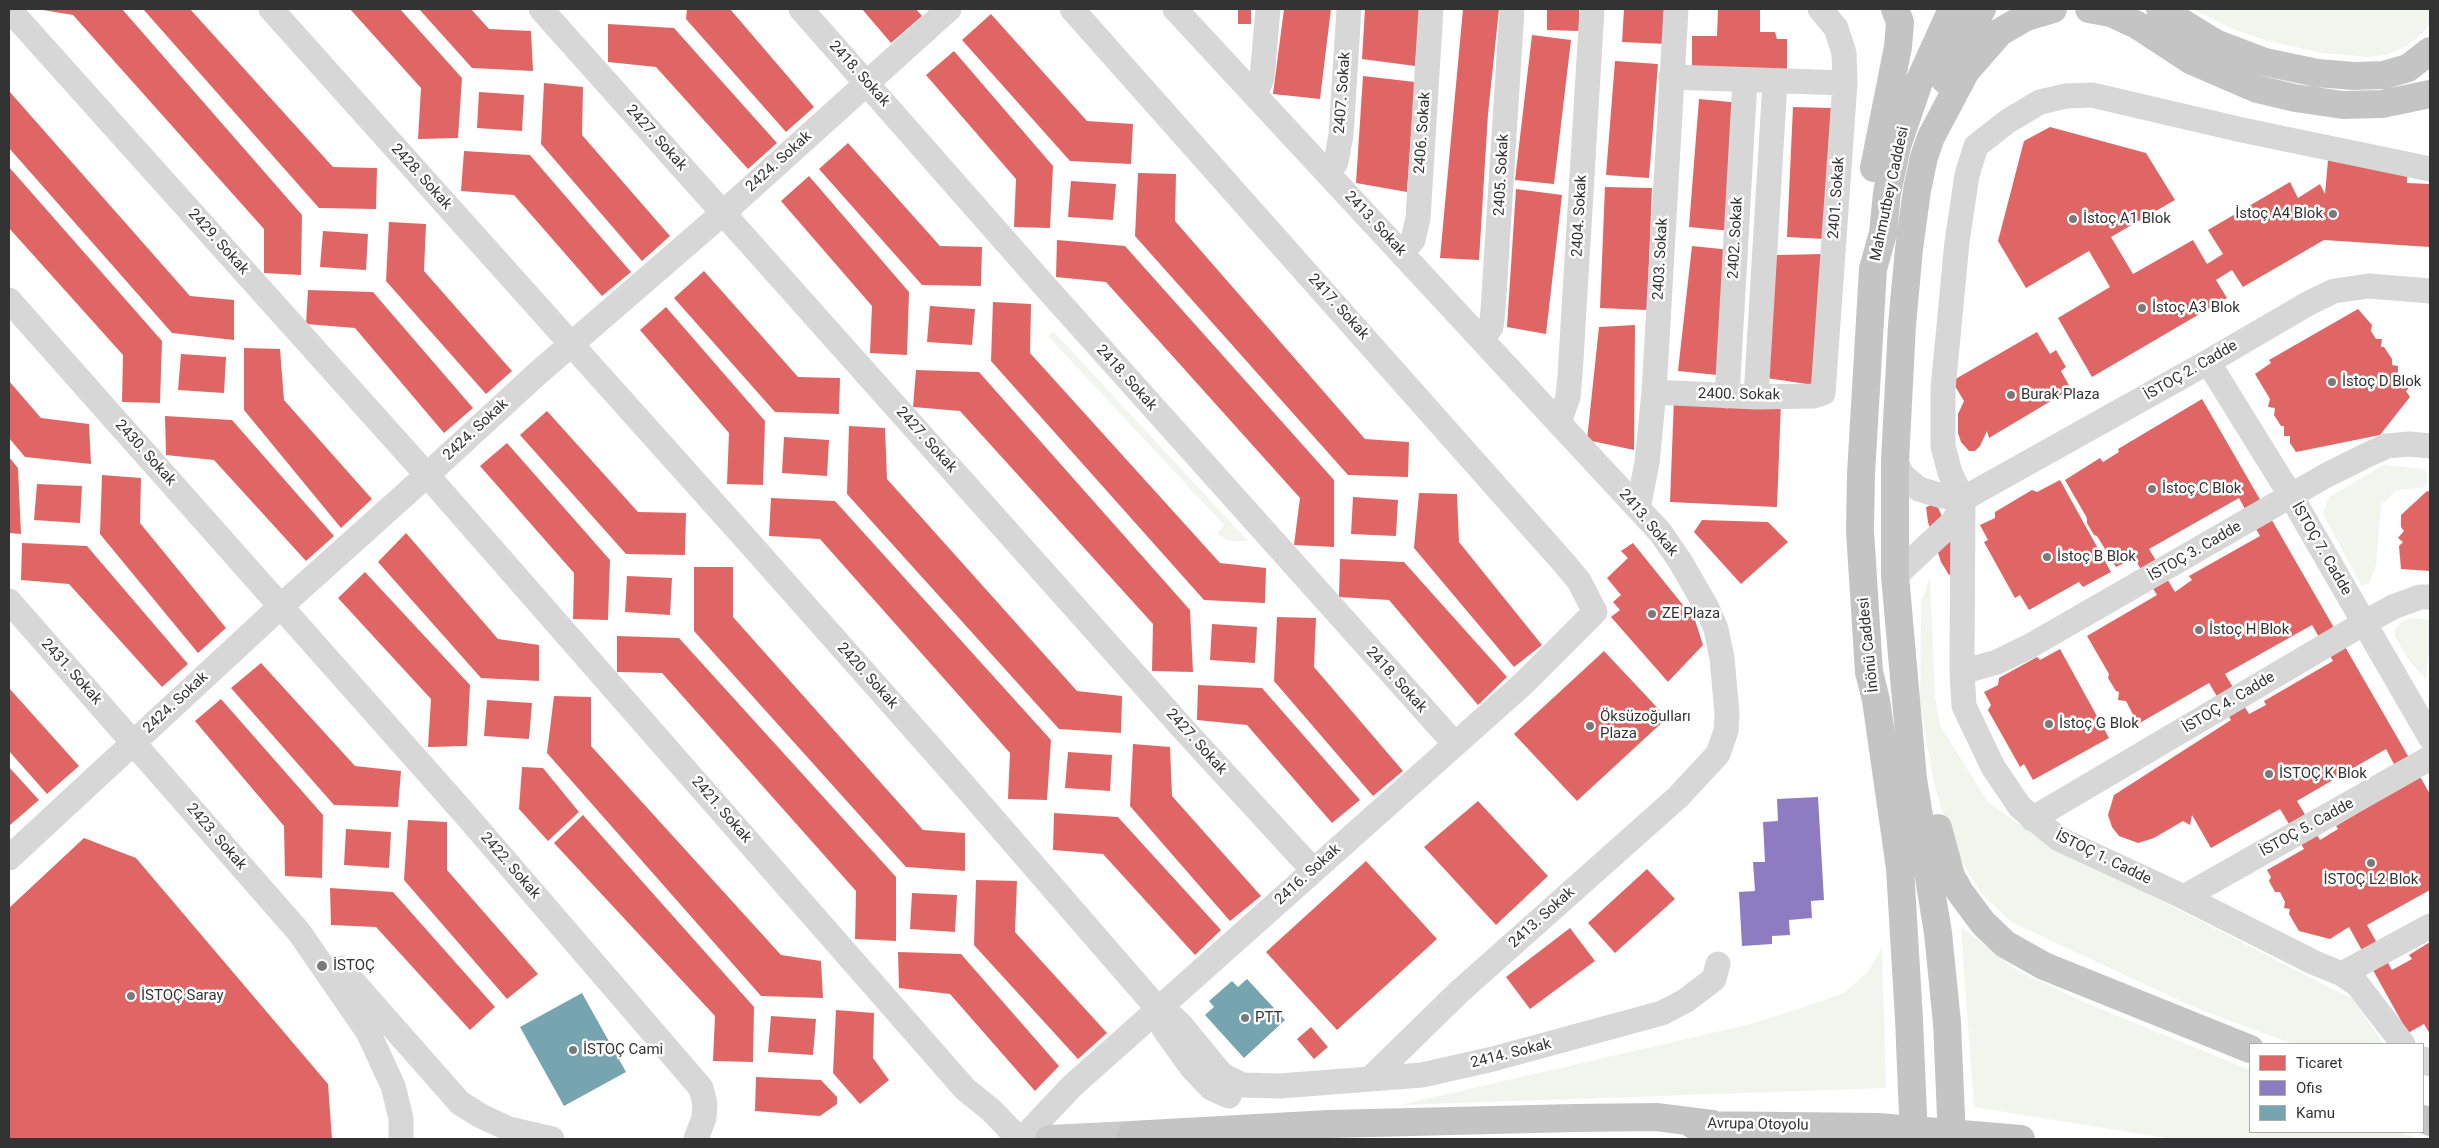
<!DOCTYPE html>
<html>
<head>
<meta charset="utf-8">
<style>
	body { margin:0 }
	#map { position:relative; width:2439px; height:1148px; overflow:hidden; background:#fff; font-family:Roboto,sans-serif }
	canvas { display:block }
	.frame { position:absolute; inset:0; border:10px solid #333; pointer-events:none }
	.legend { position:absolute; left:2249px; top:1043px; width:175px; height:90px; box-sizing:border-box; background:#fff; border:1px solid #adadad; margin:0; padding:6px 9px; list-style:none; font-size:15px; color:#333 }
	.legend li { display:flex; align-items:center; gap:10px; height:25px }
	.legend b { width:25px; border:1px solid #adadad }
</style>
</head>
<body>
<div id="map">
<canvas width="2439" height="1148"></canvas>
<div class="frame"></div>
<ul class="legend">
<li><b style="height:14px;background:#e06666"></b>Ticaret</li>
<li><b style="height:14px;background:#8e7cc3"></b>Ofis</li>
<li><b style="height:14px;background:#76a5af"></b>Kamu</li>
</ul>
</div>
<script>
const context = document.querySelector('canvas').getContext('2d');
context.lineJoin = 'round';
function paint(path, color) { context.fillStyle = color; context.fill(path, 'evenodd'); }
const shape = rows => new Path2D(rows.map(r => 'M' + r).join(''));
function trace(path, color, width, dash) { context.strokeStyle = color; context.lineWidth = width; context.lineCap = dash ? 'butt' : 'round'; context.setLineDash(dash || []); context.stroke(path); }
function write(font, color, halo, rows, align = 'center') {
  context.font = font + ' Roboto,sans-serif'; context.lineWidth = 5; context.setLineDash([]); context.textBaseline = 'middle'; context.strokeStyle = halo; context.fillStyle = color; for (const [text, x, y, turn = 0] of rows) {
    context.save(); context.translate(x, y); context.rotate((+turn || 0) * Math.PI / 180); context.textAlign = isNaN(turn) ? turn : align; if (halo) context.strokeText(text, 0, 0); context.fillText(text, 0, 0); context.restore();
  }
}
paint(shape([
	[2193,9,2430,9,2430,22,2426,30,2408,45,2389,54,2368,57,2323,53,2268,41,2233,29],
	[1053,331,1248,541,1228,541,1218,534,1224,525,1048,336],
	[2384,465,2424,469,2428,475,2427,487,2397,490,2381,505,2376,566,2369,584,2361,585,2323,514,2329,497],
	[1930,578,1935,697,1940,725,1988,802,2037,837,2354,1000,2383,1044,2293,1044,2196,1008,2011,922,1981,893,1957,854,1935,788,1920,702,1921,603],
	[2410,618,2430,620,2430,642,2426,679,2411,663,2395,637,2395,630,2400,623],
	[1961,927,2018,971,2086,1003,2250,1070,2250,1132,2401,1132,2419,1139,2172,1139,1974,1107],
	[1882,947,1886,1088,1400,1105,1747,1025,1799,1009,1844,993,1868,972]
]), '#f1f5ed');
paint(shape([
	[37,9,122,9,302,215,301,275,264,273,264,229,73,15],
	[143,9,190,9,333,167,377,168,376,209,319,208],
	[350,9,400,9,462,78,458,138,418,139,421,88],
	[419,9,471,9,489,29,531,31,533,71,472,68],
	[687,9,730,9,814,107,786,132,686,19],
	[862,9,916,9,922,16,891,43],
	[1238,9,1251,9,1251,24,1238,24],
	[1284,9,1331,9,1320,99,1273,94],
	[1365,9,1420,9,1415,66,1362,59],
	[1463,9,1499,9,1488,114,1479,260,1440,258],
	[1547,9,1579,9,1579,31,1547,30],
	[1624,9,1669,9,1667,44,1622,42],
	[1718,9,1760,10,1760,32,1775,32,1777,39,1787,39,1787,71,1692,66,1692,36,1717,36],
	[991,14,1087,121,1133,124,1131,164,1070,161,962,40],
	[608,24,674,28,777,143,748,169,656,67,608,62],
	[1532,35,1571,40,1554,184,1515,180],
	[954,51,1053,166,1050,228,1014,227,1016,179,926,75],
	[1615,61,1658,64,1649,178,1606,175],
	[1363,76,1415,82,1407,192,1356,183],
	[544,83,583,87,582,135,670,236,642,261,541,144],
	[9,91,190,296,234,300,234,340,172,333,9,148],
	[479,92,524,95,522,131,477,128],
	[1699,99,1741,103,1731,231,1689,227],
	[1793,107,1831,108,1825,239,1787,237],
	[2050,127,2146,153,2175,200,2111,237,2133,274,2193,240,2207,264,2223,254,2208,230,2290,182,2298,198,2320,184,2325,194,2328,160,2408,165,2407,183,2430,184,2430,247,2324,240,2243,287,2232,270,2216,280,2227,298,2092,377,2058,318,2110,287,2089,251,2026,288,1998,241,2024,141],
	[848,143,940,246,982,247,981,286,922,285,819,169],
	[464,151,530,155,631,272,602,296,514,195,461,191],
	[9,167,162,341,160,403,122,402,123,355,9,228],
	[1138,173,1176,174,1175,221,1365,439,1409,442,1408,477,1348,475,1135,236],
	[809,176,909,292,907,355,870,353,872,306,781,201],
	[1071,181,1116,184,1113,220,1068,217],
	[1605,187,1652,188,1647,310,1600,308],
	[1516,189,1562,195,1546,334,1507,327],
	[389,222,426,224,424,271,512,371,486,394,386,281],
	[323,231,368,234,366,270,320,267],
	[1057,240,1125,246,1334,480,1334,547,1294,545,1300,498,1106,282,1056,277],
	[1692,246,1731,250,1717,375,1678,371],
	[1824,254,1813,385,1767,378,1776,255],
	[704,271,798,377,840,378,839,414,775,412,674,298],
	[308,290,373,292,473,408,444,433,355,328,306,324],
	[993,302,1031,304,1030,353,1220,563,1266,568,1265,603,1204,600,991,361],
	[930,306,975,309,972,345,927,342],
	[666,307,765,421,763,485,727,484,729,433,640,330],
	[2358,309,2372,325,2371,331,2376,339,2382,339,2381,347,2384,347,2392,359,2392,365,2398,366,2398,375,2401,376,2409,388,2406,391,2410,397,2380,435,2296,452,2290,443,2290,436,2284,436,2284,426,2281,426,2274,415,2275,408,2268,407,2270,399,2255,374,2271,363,2269,360],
	[1635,325,1634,450,1587,440,1599,327],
	[2037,332,2050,354,2056,350,2066,367,2061,371,2071,389,1989,438,1987,431,1980,446,1975,451,1969,451,1961,442,1958,433,1958,414,1964,401,1952,381],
	[244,348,280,349,284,400,372,499,341,528,244,410],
	[181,354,226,357,224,393,178,390],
	[916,370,979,372,1190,610,1193,672,1152,671,1153,624,960,411,913,407],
	[9,381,41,418,89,424,91,464,25,457,9,438],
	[1674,398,1781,402,1777,507,1670,502],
	[2202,399,2430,794,2430,890,2367,925,2392,970,2412,959,2409,955,2430,942,2430,1034,2424,1024,2408,1033,2349,927,2330,939,2299,931,2289,914,2290,909,2284,908,2285,902,2280,892,2275,892,2269,881,2271,877,2267,870,2304,849,2280,809,2211,848,2192,815,2190,825,2183,821,2154,838,2138,843,2119,836,2112,827,2108,815,2114,795,2231,720,2209,683,2138,724,2126,701,2118,700,2119,692,2116,691,2108,678,2109,674,2087,636,2157,595,2134,558,2116,567,2097,536,2094,535,2087,523,2087,518,2065,480,2100,458,2103,462,2119,452,2118,449],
	[2239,498,2260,536,2189,576,2192,580,2175,592,2149,549],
	[2312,625,2333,661,2264,701,2266,705,2249,714,2225,674],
	[2386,749,2405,785,2336,826,2338,829,2320,840,2297,801],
	[547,411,638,512,686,513,685,555,626,554,520,435],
	[165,416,232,420,334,536,306,561,214,460,166,455],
	[849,426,885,428,887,479,1077,691,1122,696,1121,733,1059,729,847,494],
	[784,437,829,440,827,476,782,473],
	[507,443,610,560,608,620,573,619,574,573,480,466],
	[9,457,18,468,21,534,9,533],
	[102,475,141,478,140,523,226,628,198,653,100,534],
	[2060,480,2111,572,2083,587,2079,582,2029,610,2020,595,2015,598,1984,542,1988,540,1980,525,1995,518,1995,512,2032,490,2037,492],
	[37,484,82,486,80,523,34,520],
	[2427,491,2430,492,2430,571,2401,569,2399,546,2403,542,2398,538,2404,531,2401,527,2401,515],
	[1419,493,1457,494,1459,542,1542,645,1514,667,1414,548],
	[1353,497,1398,500,1396,536,1351,534],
	[771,498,835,501,1051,740,1047,800,1008,799,1010,753,820,539,769,536],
	[1936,503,1953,541,1957,572,1949,575,1941,562,1928,522,1926,507],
	[1702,520,1768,522,1788,542,1741,584,1694,532],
	[406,533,498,639,539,645,539,681,481,678,378,562],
	[22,543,87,546,188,664,162,687,69,584,21,580],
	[1633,543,1695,620,1703,645,1668,682,1611,617,1620,610,1613,602,1621,595,1607,578,1628,558,1621,551],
	[1340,559,1404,562,1507,677,1478,705,1389,600,1339,597],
	[694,567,733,567,733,617,923,830,965,833,965,871,906,867,694,631],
	[365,572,470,685,467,746,428,747,431,699,338,598],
	[627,576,672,578,670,615,625,612],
	[1277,617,1316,618,1314,667,1403,771,1373,796,1274,681],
	[1212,624,1257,627,1255,663,1210,660],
	[617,636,679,638,896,877,896,941,855,939,856,891,662,673,617,672],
	[2060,649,2109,738,2033,780,2024,764,2020,767,1988,710,1991,705,1984,692,1998,685,1999,678,2037,657,2040,660],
	[1604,651,1667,718,1577,801,1514,734],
	[261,663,355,766,401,771,398,807,334,805,231,688],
	[1198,685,1262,688,1360,800,1332,823,1247,725,1197,720],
	[9,688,79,766,47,794,9,751],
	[554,696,591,697,591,746,781,955,821,961,823,998,761,996,547,753],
	[221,699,323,815,322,878,285,876,284,826,195,721],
	[487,700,532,703,529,739,484,736],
	[1133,744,1170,747,1172,796,1261,896,1230,921,1130,806],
	[1068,752,1112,755,1110,791,1065,788],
	[9,767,39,800,9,826],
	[522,767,543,768,579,812,548,841,519,809],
	[1478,801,1548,876,1496,925,1424,847],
	[1054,813,1118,817,1221,930,1195,955,1103,854,1053,850],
	[583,815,754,1007,753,1062,713,1061,715,1016,554,843],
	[408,820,447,822,447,870,538,974,507,999,404,880],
	[346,829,391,832,389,868,344,865],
	[84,838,136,858,328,1084,332,1139,9,1139,9,908],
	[1366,861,1437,939,1337,1030,1266,952],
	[1647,869,1675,899,1615,953,1588,923],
	[976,880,1017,881,1015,932,1107,1033,1078,1059,974,945],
	[330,888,393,892,495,1007,470,1030,376,927,331,925],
	[912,893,957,895,955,932,910,929],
	[1570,928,1595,961,1530,1009,1506,977],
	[898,952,961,954,1059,1066,1035,1091,950,994,899,988],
	[836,1010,874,1013,873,1058,889,1080,860,1104,833,1073],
	[771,1016,816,1019,813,1055,768,1052],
	[1311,1027,1328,1047,1314,1059,1297,1039],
	[756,1077,821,1080,837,1097,837,1104,820,1116,755,1111]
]), '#e06666');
paint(shape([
	[1818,797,1824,900,1811,901,1812,918,1789,920,1790,935,1772,936,1772,944,1742,946,1739,892,1755,891,1753,862,1765,862,1763,822,1778,821,1777,799]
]), '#8e7cc3');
paint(shape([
	[1247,979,1285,1020,1244,1058,1205,1015,1214,1007,1209,1001,1232,981,1238,987],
	[582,993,626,1072,564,1106,520,1027]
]), '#76a5af');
trace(shape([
	[9,9,427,475,965,1089,991,1110,1019,1139],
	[271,9,754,548,955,775,1159,1010],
	[541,9,1187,733,1313,870],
	[801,9,1043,284,1455,744],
	[1175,9,1660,532,1680,561,1707,608,1716,629,1722,658,1727,714,1726,731,1718,754,1678,797,1459,992,1371,1078],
	[1671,77,1845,83],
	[1255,95,1262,78,1268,9],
	[1328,174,1336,162,1341,135,1349,9],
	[1402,253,1413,240,1418,218,1431,9],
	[9,300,465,814,701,1088,705,1104,704,1118,696,1139],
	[1482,339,1491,327,1493,311,1512,9],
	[2208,362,2291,496,2430,737],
	[1654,392,1756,397,1813,396,1823,393,1845,83,1844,53,1836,28,1820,9],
	[1727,396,1745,80],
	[1756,397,1775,82],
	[1559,422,1568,397,1570,376,1592,9],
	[1895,461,1903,476,1919,489,1942,496,1963,499],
	[1963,499,2208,362,2309,303,2334,291,2369,286,2430,291],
	[1638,508,1647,463,1654,392,1676,9],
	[1895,576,1954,521,1962,502],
	[9,601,299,932,368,1032,393,1086,401,1118,401,1139],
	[1962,672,1997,662,2030,646,2325,476,2367,455,2387,446,2409,444,2430,446],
	[2032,819,2364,623,2393,607,2420,597,2430,597],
	[9,858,281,606,427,475,538,373,723,213,949,9],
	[2184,897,2430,758],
	[341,968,460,1103,481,1116,509,1129,552,1139],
	[2342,974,2430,926],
	[1159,1010,1169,1014,1180,1024,1222,1075,1242,1085,1280,1086,1422,1075,1493,1059,1662,1013,1685,1001,1714,979,1718,964],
	[1164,1029,1192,1068,1211,1088,1229,1096],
	[2403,1044,2357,984,2342,974,2315,963,2184,897,2059,839,2020,807,1993,767,1964,706,1962,672,1963,499,1950,473,1943,446,1943,389,1957,242,1967,175,1976,146,2008,121,2040,102,2066,96,2092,95,2242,130,2430,169],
	[2423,1059,2430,1064],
	[1022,1139,1072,1086,1524,683,1595,612,1579,581,1564,563,1072,9]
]), '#d7d7d7', 25);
trace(shape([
	[1049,1139,1131,1135]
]), '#cacaca', 28);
trace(shape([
	[2089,9,2111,13,2137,25,2192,61,2257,89,2295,98,2343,105,2382,104,2430,94],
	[2160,9,2215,43,2265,62,2317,73,2354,76,2384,75,2408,68,2430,51],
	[1945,80,1962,43,1982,9],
	[1874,168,1898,47,1900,22,1895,9],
	[1938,828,1951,876,1960,892,1983,923,2005,944,2044,966,2250,1049],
	[1909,1019,1900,868,1876,700,1869,672,1860,531,1861,474,1873,269,1883,233,1887,193,1897,146,1919,82,1952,9],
	[1947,1023,1938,933,1913,779,1895,576,1895,461,1902,325,1909,249,1917,190,1924,157,1931,137,1966,71,2000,32,2026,17,2053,9],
	[2423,1119,2430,1122],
	[1693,1125,1878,1127,2021,1139],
	[1131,1135,1329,1124,1575,1118,1656,1117,1712,1124]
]), '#c4c4c4', 28);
trace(shape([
	[1909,1019,1914,1139],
	[1947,1023,1952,1139]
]), '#c4c4c4', 28);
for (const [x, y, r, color] of [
	[2333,214,5,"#7a7a7a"],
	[2073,219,5,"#7a7a7a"],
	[2142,308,5,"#7a7a7a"],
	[2332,382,5,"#7a7a7a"],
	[2011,395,5,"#7a7a7a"],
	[2152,489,5,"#7a7a7a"],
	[2047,557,5,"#7a7a7a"],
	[1652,614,5,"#7a7a7a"],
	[2199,630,5,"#7a7a7a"],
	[2049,724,5,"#7a7a7a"],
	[1590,726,5,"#7a7a7a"],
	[2269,774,5,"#7a7a7a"],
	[2371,863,5,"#7a7a7a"],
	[322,966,6,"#7a7a7a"],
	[131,996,5,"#7a7a7a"],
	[1245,1018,5,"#7a7a7a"],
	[573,1050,5,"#7a7a7a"]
]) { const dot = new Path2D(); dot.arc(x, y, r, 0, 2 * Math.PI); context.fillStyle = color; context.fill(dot); trace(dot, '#fff', 2); }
write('15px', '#333', '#fff', [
	["2418. Sokak",859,74,48],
	["2407. Sokak",1343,93,-86],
	["2406. Sokak",1423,133,-86],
	["2427. Sokak",656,138,48],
	["2424. Sokak",779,162,-42],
	["2405. Sokak",1502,175,-87],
	["2428. Sokak",421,177,48],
	["Mahmutbey Caddesi",1890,194,-78],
	["2401. Sokak",1837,198,-86],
	["2404. Sokak",1580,216,-87],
	["2413. Sokak",1375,224,47],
	["2402. Sokak",1736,238,-87],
	["2429. Sokak",218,242,48],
	["2403. Sokak",1661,259,-87],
	["2417. Sokak",1338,307,48],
	["İSTOÇ 2. Cadde",2191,371,-30],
	["2418. Sokak",1126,378,48],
	["2400. Sokak",1739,395,1],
	["2424. Sokak",476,430,-43],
	["2427. Sokak",926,440,48],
	["2430. Sokak",145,453,48],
	["2413. Sokak",1648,523,50],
	["İSTOÇ 7. Cadde",2321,549,60],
	["İSTOÇ 3. Cadde",2195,552,-30],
	["İnönü Caddesi",1869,645,-96],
	["2431. Sokak",71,672,48],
	["2420. Sokak",867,676,48],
	["2418. Sokak",1396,680,48],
	["2424. Sokak",176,703,-43],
	["İSTOÇ 4. Cadde",2229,703,-31],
	["2427. Sokak",1196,742,48],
	["2421. Sokak",721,810,49],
	["İSTOÇ 5. Cadde",2307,828,-29],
	["2423. Sokak",216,837,49],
	["İSTOÇ 1. Cadde",2103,858,26],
	["2422. Sokak",510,866,49],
	["2416. Sokak",1308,875,-42],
	["2413. Sokak",1542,918,-42],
	["2414. Sokak",1511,1054,-14],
	["Avrupa Otoyolu",1758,1125,1]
]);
write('15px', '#333', '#fff', [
	["İstoç A4 Blok",2323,214,"right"],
	["İstoç A1 Blok",2083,219],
	["İstoç A3 Blok",2152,308],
	["İstoç D Blok",2342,382],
	["Burak Plaza",2021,395],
	["İstoç C Blok",2162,489],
	["İstoç B Blok",2057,557],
	["ZE Plaza",1662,614],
	["İstoç H Blok",2209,630],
	["Öksüzoğulları",1600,717],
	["Plaza",1600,734],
	["İstoç G Blok",2059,724],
	["İSTOÇ K Blok",2279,774],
	["İSTOÇ L2 Blok",2371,880,"center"],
	["İSTOÇ",333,966],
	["İSTOÇ Saray",141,996],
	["PTT",1255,1018],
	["İSTOÇ Cami",583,1050]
], 'left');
</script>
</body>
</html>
